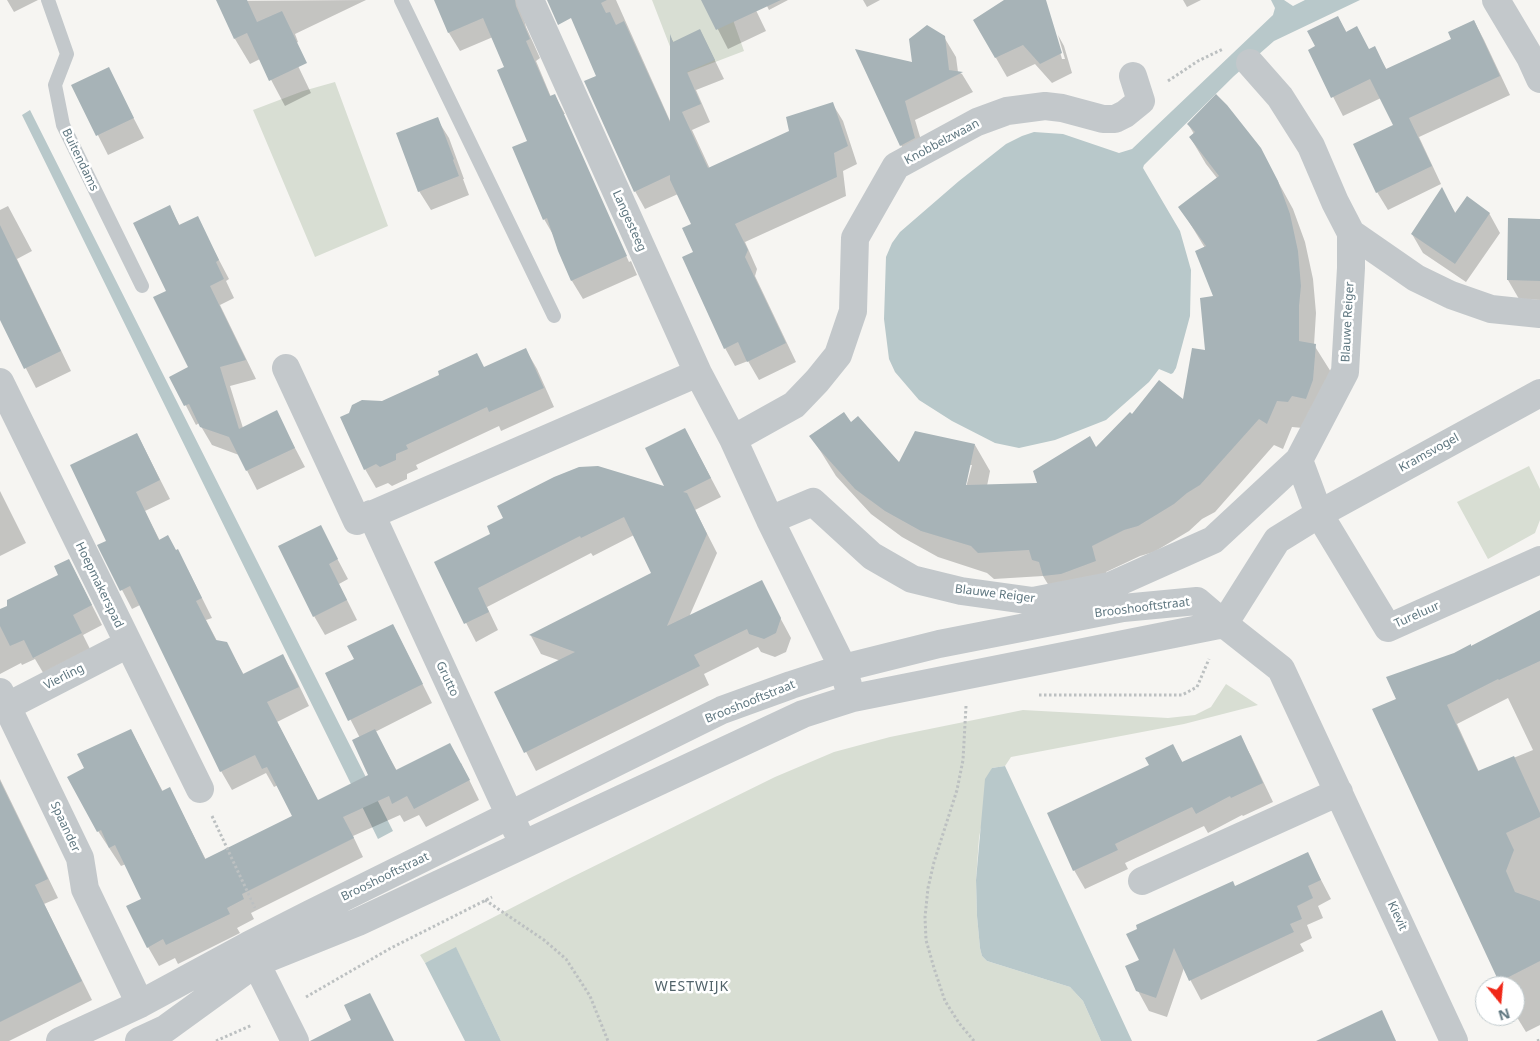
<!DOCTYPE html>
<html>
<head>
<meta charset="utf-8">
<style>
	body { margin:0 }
	#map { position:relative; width:1540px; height:1041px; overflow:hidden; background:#f6f5f2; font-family:"Noto Sans",sans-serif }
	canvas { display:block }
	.north { position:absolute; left:1475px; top:976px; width:50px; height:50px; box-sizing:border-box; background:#fff; border:1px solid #bfc9cc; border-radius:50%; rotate:163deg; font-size:14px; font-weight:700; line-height:20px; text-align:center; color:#5f7780 }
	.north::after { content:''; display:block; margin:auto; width:18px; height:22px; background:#f02818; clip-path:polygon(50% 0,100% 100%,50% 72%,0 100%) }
</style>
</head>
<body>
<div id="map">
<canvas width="1540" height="1041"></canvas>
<div class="north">N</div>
</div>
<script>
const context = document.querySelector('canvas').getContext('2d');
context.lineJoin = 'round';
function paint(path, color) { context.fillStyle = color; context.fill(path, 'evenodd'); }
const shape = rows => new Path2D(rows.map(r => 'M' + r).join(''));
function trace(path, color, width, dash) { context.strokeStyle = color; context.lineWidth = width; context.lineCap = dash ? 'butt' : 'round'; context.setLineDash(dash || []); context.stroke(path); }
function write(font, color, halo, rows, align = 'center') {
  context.font = font + ' "Noto Sans",sans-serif'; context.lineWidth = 5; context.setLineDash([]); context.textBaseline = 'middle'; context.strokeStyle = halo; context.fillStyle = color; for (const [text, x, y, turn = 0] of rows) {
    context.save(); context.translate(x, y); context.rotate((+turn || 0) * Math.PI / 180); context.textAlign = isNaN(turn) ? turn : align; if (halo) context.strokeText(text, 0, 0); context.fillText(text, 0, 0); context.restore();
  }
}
paint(shape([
	[652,0,726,0,744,51,681,75],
	[335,82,388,226,315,257,253,110,303,91],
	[1529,466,1540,489,1540,520,1535,533,1488,559,1457,502],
	[1226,684,1258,705,1184,724,1011,757,1005,766,992,768,979,838,976,880,977,916,980,948,982,956,987,961,1070,987,1083,1001,1101,1041,501,1041,456,948,425,963,420,955,564,881,775,777,834,752,890,737,1023,710,1168,718,1195,715,1211,707]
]), '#d8ded3');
paint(shape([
	[1271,0,1284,0,1293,6,1305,0,1360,0,1274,41,1234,76,1144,165,1143,168,1180,231,1191,270,1190,316,1176,368,1173,373,1171,374,1159,369,1149,382,1106,420,1055,440,1019,448,995,443,952,421,919,400,895,372,889,359,884,319,886,257,892,243,900,232,959,181,1006,144,1022,136,1034,132,1063,134,1119,153,1132,149,1273,15,1275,8],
	[30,110,393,831,378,839,22,115],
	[1005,766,1132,1041,1101,1041,1083,1001,1070,987,987,961,982,956,980,948,977,916,976,880,985,779,992,768],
	[456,947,501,1041,465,1041,425,963]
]), '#b8c8ca');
paint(shape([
	[7,0,38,0,14,12],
	[366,0,295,34,298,42,289,47,311,93,285,106,260,59,250,64,235,39,218,1],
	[435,0,520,0,526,27,540,58,536,61,551,97,555,96,565,114,562,114,629,262,631,261,637,275,583,299,572,281,555,238,544,219,529,142,505,67,493,37,460,51,449,33],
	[567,0,616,0,671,123,671,38,674,43,700,30,724,79,696,90,710,122,692,130,710,169,791,131,832,103,843,121,857,164,843,171,846,196,745,242,757,269,755,276,796,362,759,380,748,361,735,366,725,348,695,253,693,224,678,194,645,209,635,191,598,76],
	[703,0,751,0,766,31,728,49],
	[764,0,788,0,769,10],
	[863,0,880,0,867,7],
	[1006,0,1034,0,1053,27,1062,59,1065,59,1058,35,1064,46,1072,73,1052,83,1035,64,1007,77,974,20],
	[1183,0,1201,0,1187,7],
	[1338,17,1347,33,1369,50,1374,48,1387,70,1453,39,1474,21,1484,40,1510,95,1419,137,1441,184,1388,210,1377,192,1394,126,1381,98,1343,116,1309,50,1317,47],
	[944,37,956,57,958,72,962,74,973,92,915,120,926,157,912,165,901,145,857,51,914,63],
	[108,69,144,138,108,155,73,86],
	[437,119,449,138,464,179,463,179,469,195,431,210,419,191],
	[1188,124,1260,149,1293,209,1305,242,1313,279,1316,313,1314,345,1331,372,1303,428,1292,427,1283,449,1274,445,1215,512,1202,519,1189,531,1154,552,1140,556,1106,572,1110,588,1049,586,1043,576,994,579,987,573,938,557,902,537,871,514,836,476,811,436,851,424,900,464,975,445,990,471,987,486,1038,484,1096,449,1133,416,1184,401,1207,352,1215,297,1205,248,1180,207,1217,178,1206,164,1190,137,1194,134],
	[969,465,972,465,965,491,963,491],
	[1442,190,1456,214,1489,213,1500,233,1466,282,1423,253,1412,234],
	[8,206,32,251,17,259,71,371,36,388,0,318,0,210],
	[170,207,180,226,197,218,229,279,226,281,234,298,220,305,256,379,230,386,243,428,276,412,305,467,257,490,239,455,212,445,199,423,196,425,171,377,190,367,167,292],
	[1540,220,1540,300,1519,299,1508,280],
	[526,350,537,369,554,407,501,431,499,426,416,465,418,469,407,474,407,479,392,486,388,483,376,488,365,469,382,402,485,368],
	[137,434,170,499,145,511,160,541,188,570,212,618,206,620,217,641,226,643,244,675,283,656,294,675,309,706,277,722,318,801,370,776,360,738,327,674,356,660,393,625,432,703,375,732,397,771,461,763,479,800,426,827,419,815,404,822,400,815,353,836,363,857,251,913,254,919,237,928,240,933,178,964,175,958,159,966,148,947,143,899,126,864,121,866,98,831,85,769,131,730,163,792,170,789,206,860,293,816,278,785,274,787,266,773,232,790,221,771,140,605,132,609,99,546,107,542],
	[695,448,721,497,695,510,717,553,689,617,761,582,791,638,786,652,775,657,761,652,758,647,704,674,709,685,536,771,495,692,561,661,541,654,531,636,653,573,634,535,593,556,591,553,487,607,498,630,476,642,435,563,667,488],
	[0,491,26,543,0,556],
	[320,526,348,579,339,584,357,620,325,635,314,616],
	[69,560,102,625,83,635,92,653,45,676,35,659,22,665,21,663,0,674,0,611,60,575],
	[1540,613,1540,1025,1526,1032,1515,1014,1515,986,1502,986,1373,710,1398,699,1471,647],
	[1508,698,1533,750,1479,772,1457,724],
	[1240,737,1251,756,1273,802,1243,816,1242,815,1208,833,1204,826,1125,863,1128,869,1085,889,1074,870,1150,765,1173,746,1183,763],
	[0,779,58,898,44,904,92,1000,9,1041,0,1041],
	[1307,853,1331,899,1318,906,1323,918,1307,925,1312,938,1300,944,1304,951,1201,1000,1184,968,1167,1017,1149,1011,1138,991,1140,961,1235,887]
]), '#0003');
paint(shape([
	[216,0,247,0,257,22,282,11,307,63,269,81,247,33,234,39],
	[434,0,515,0,516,6,530,39,526,41,550,96,555,94,627,256,571,281,558,251,547,218,543,220,512,147,527,141,497,70,504,67,483,18,448,33],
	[547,0,607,0,601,3,606,13,610,12,616,25,624,21,670,122,670,34,673,42,700,29,715,60,687,72,701,104,682,112,708,168,789,131,786,117,833,102,848,146,834,153,837,177,735,224,748,250,745,257,786,343,747,362,738,342,724,349,682,257,693,252,682,228,691,224,670,180,670,175,634,192,584,81,596,76,571,18,558,25],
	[701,0,781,0,716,30],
	[1004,0,1046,0,1062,53,1040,64,1023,45,995,58,973,20],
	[1338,16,1346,32,1357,26,1369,49,1375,46,1386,69,1451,39,1448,32,1474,20,1500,76,1409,118,1432,166,1376,193,1353,144,1393,125,1370,79,1331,98,1308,50,1315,46,1307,31],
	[927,25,945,36,949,70,963,72,905,101,915,138,900,146,855,49,912,62,909,39],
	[109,67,134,118,96,136,71,85],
	[1216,94,1227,105,1261,148,1278,181,1290,214,1298,251,1301,286,1299,306,1299,341,1316,344,1313,380,1306,399,1292,396,1288,402,1277,401,1267,424,1259,419,1200,485,1187,493,1174,504,1138,526,1124,530,1092,546,1096,561,1061,574,1043,576,1039,562,1032,560,1029,550,978,553,971,546,921,531,885,511,855,489,819,449,809,436,844,412,851,422,858,416,899,462,915,431,975,444,966,485,1037,483,1033,471,1090,436,1096,447,1130,412,1132,414,1159,380,1183,399,1192,348,1205,350,1200,298,1213,296,1195,251,1206,246,1178,207,1219,176,1189,137,1195,132,1187,124],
	[438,117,454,159,453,160,459,176,418,192,396,133],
	[1442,187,1455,213,1467,196,1490,213,1455,264,1411,234],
	[170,205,179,225,198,216,219,260,216,262,224,279,210,286,246,360,220,367,239,429,277,410,295,448,246,471,229,437,200,427,189,404,184,406,169,377,188,367,153,297,166,291,133,223],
	[1508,218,1540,219,1540,281,1507,280],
	[0,225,61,351,24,369,0,320],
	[526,348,544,388,489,412,487,407,406,445,408,449,396,454,396,460,380,467,376,464,364,470,340,417,349,413,352,405,362,400,382,401,439,375,438,371,477,353,484,367],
	[685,428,711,478,683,492,687,493,707,534,667,626,762,580,781,618,776,633,764,639,749,634,747,629,694,655,700,666,524,753,494,692,575,652,529,635,651,573,624,517,581,538,580,536,478,588,489,612,464,624,434,562,490,534,487,526,503,518,497,506,554,477,579,467,598,466,664,486,645,448],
	[137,433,160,480,136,492,159,540,168,535,176,550,178,549,202,598,196,601,216,640,227,642,243,674,283,654,299,687,267,702,318,800,368,775,352,740,375,729,396,770,450,743,470,780,414,809,407,796,392,804,389,796,343,817,354,838,242,894,244,899,227,908,230,914,166,945,163,939,147,948,126,906,141,899,115,845,109,848,101,830,97,832,67,777,84,768,77,754,131,729,162,791,170,787,205,859,292,816,267,767,262,769,255,755,220,772,130,586,120,591,97,545,106,541,70,465],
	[321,525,338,559,329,564,347,600,313,617,278,546],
	[69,559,92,605,73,615,82,633,33,658,24,640,10,646,0,626,0,609,7,606,7,600,58,575,54,566],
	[1540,610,1540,661,1499,680,1498,679,1447,705,1478,771,1514,756,1540,813,1540,817,1506,833,1514,850,1506,871,1515,892,1540,901,1540,961,1499,982,1372,709,1396,699,1386,677,1454,653,1471,644,1471,646],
	[393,624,423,684,348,721,325,673,354,659,347,646],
	[1241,735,1263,783,1231,798,1230,796,1196,814,1192,807,1173,816,1115,844,1118,850,1073,871,1047,813,1149,765,1145,758,1173,744,1182,762],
	[0,781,48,879,35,885,82,981,0,1022],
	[1308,852,1321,880,1308,886,1313,898,1297,906,1302,919,1290,924,1294,932,1189,981,1174,948,1156,998,1136,991,1125,966,1139,960,1126,934,1137,929,1136,925,1233,881,1235,886],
	[370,993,394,1041,310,1041,351,1020,344,1005],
	[1382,1010,1396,1041,1316,1041]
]), '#a7b3b7');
trace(shape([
	[1168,81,1198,61,1223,49],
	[1039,695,1182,695,1197,687,1209,659],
	[966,706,963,760,957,790,934,862,928,888,925,917,926,940,934,968,945,1001,959,1023,974,1041],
	[212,816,255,908],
	[485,900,544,940,566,959,590,996,608,1041],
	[306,997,391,948,492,897],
	[216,1041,252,1025],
	[1537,1041,1540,1040]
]), '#bcc0c1', 3, [2.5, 2.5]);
trace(shape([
	[48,0,67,54,55,85,63,125,142,286],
	[401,0,554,316]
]), '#c3c8cb', 14);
trace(shape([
	[530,0,698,373,733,439,770,520,843,668,848,685],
	[1496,0,1530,57,1540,79],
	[1351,233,1416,278,1451,295,1491,309,1540,314],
	[286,368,357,521,698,373],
	[0,382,200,789],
	[733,439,794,405,817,381,838,355,853,311,855,238,896,166,977,122,1007,111,1045,106,1062,108,1103,119,1115,119,1125,114,1141,101,1133,76],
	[1299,460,1319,514,1388,628,1540,560],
	[371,514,517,831],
	[770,520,813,502,872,556,912,579,961,591,1033,601,1110,586,1213,540,1299,460,1345,372,1351,268,1351,233,1335,202,1311,146,1280,97,1250,63],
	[1224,624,1277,540,1319,514,1540,393],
	[0,692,80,858,85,889,140,1004],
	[0,710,128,644],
	[1142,881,1339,792],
	[256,963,295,1041],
	[60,1041,140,1004,249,945,310,914,722,710,791,685,843,668,939,644,1123,608,1197,601,1224,624,1281,669,1454,1041],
	[139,1041,165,1029,256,963,358,922,803,714,853,698,1224,624]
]), '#c3c8cb', 28);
write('12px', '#5f7780', '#fff', [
	["Knobbelzwaan",942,142,-28],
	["Buitendams",80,160,64],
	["Langesteeg",629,221,66],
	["Blauwe Reiger",1348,322,-87],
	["Kramsvogel",1429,453,-29],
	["Hoepmakerspad",99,585,64],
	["Blauwe Reiger",995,594,7],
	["Brooshooftstraat",1142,608,-7],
	["Tureluur",1417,615,-24],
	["Vierling",64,677,-27],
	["Grutto",447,679,65],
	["Brooshooftstraat",750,702,-22],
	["Spaander",65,827,65],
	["Brooshooftstraat",385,877,-26],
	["Kievit",1397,916,65]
]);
context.letterSpacing = '1px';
write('14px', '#51636a', '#fff', [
	["WESTWIJK",692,987]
]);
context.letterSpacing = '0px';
</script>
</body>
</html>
